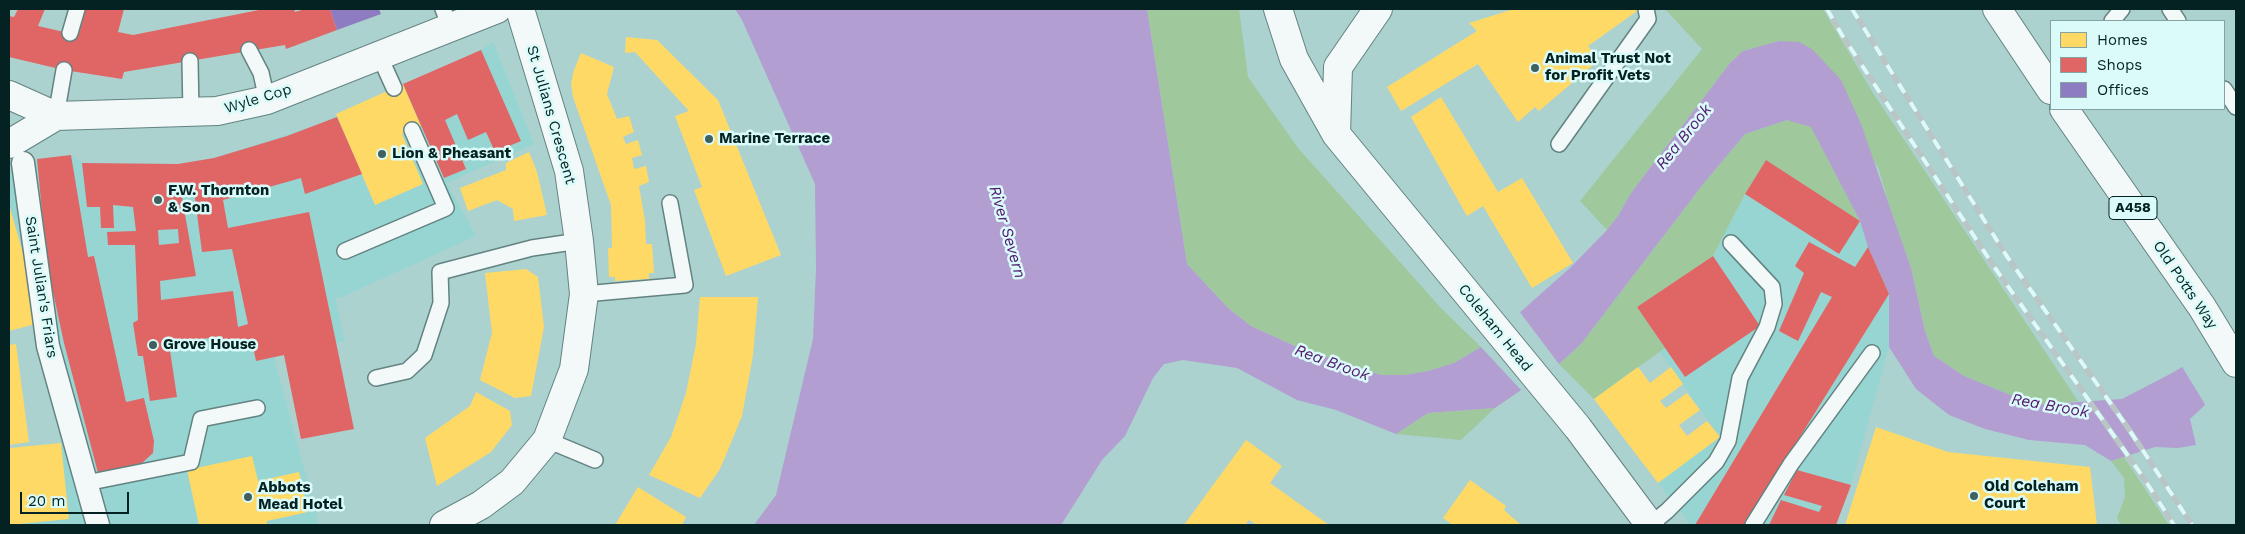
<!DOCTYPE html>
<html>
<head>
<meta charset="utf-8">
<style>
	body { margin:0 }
	#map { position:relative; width:2245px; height:534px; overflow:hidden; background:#acd2d0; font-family:"Work Sans",sans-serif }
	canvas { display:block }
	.frame { position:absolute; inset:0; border:10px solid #042221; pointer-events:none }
	.legend { position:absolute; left:2050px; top:20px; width:175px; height:90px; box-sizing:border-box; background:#dafbfa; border:1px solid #84a4a3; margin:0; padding:6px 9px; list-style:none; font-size:15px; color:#042221 }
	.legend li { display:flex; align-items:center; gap:10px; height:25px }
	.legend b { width:25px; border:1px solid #84a4a3 }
	.scale { position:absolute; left:20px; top:492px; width:109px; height:22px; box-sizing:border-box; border:2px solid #042221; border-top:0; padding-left:6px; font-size:15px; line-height:18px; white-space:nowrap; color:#042221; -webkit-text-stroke:4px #dafbfa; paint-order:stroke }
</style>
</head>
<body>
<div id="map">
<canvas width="2245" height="534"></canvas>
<div class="frame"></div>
<ul class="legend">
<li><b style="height:14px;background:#ffd966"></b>Homes</li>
<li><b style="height:14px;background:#e06666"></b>Shops</li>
<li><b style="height:14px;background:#8e7cc3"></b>Offices</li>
</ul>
<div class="scale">20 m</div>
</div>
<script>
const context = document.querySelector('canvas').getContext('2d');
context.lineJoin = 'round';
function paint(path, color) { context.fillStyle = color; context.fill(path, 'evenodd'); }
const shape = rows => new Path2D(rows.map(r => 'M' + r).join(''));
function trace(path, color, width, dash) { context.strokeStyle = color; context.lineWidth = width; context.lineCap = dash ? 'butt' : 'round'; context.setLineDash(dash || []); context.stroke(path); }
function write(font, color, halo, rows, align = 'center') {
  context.font = font + ' "Work Sans",sans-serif'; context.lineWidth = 5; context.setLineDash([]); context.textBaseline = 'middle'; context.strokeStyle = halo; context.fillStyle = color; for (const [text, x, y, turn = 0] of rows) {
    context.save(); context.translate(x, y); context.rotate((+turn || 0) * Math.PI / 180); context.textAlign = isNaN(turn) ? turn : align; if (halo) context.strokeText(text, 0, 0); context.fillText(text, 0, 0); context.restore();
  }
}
paint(shape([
	[493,42,534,144,447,183,476,236,342,297,335,298,345,341,274,357,319,525,9,525,9,448,61,443,41,341,43,322,9,203,9,171,37,159,71,155,83,163,178,164,214,158,314,126,337,117,336,114,481,50],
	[1766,160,1860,221,1868,247,1889,294,1889,347,1851,485,1836,525,1690,525,1658,483,1720,437,1659,351,1665,348,1637,307,1713,256,1745,194]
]), '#97d5d2');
paint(shape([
	[1147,9,1239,9,1248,77,1298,148,1441,308,1481,347,1454,363,1428,371,1405,375,1381,375,1297,347,1251,326,1228,308,1187,264],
	[1665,9,1823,9,1873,93,2078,401,2035,405,1964,376,1934,356,1925,331,1911,268,1890,208,1878,167,1779,41,1743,51,1730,63,1631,193,1618,216,1607,230,1580,201,1702,49],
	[1787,120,1811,126,1860,221,1766,160,1745,194,1713,256,1637,307,1665,348,1594,399,1559,364,1581,344,1704,183,1745,134],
	[1495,408,1461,440,1396,434,1428,413],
	[2124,457,2169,525,2121,525,2117,518,2125,497,2124,478,2111,461]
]), '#9fc89d');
paint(shape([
	[735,9,1147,9,1187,264,1228,308,1251,326,1297,347,1381,375,1405,375,1428,371,1454,363,1481,347,1571,267,1607,230,1618,216,1631,193,1730,63,1743,51,1779,41,1799,42,1812,49,1841,80,1861,124,1911,268,1925,331,1934,356,1964,376,2035,405,2122,399,2172,373,2236,335,2236,376,2190,419,2196,445,2178,448,2155,447,2111,461,2085,445,2029,440,1985,429,1949,415,1916,389,1889,347,1889,294,1868,247,1860,221,1811,127,1787,120,1745,134,1704,183,1581,344,1559,364,1495,408,1428,413,1396,434,1336,410,1297,400,1237,368,1183,360,1164,364,1153,378,1125,436,1102,460,1061,525,754,525,776,495,813,339,816,268,815,184,742,20]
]), '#b29ed0');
paint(shape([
	[1519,311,1559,364,1521,390,1479,345],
	[2236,333,2236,380,2206,406,2181,365]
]), '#acd2d0');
paint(shape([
	[1514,9,1640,9,1588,46,1599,60,1539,111,1535,107,1518,122,1478,64,1401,111,1387,87,1477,31,1469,23],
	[626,37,657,40,718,100,781,255,726,276,694,190,702,187,675,116,689,111,635,52,625,53],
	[581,53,614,67,607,94,617,119,629,116,634,132,623,137,626,144,638,140,642,155,632,158,634,169,646,166,649,182,639,186,645,221,646,244,652,244,654,273,649,273,649,279,615,281,615,277,609,277,608,248,612,248,611,205,573,97,571,83,574,70],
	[403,84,421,126,402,134,423,184,375,205,336,114],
	[1441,97,1498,192,1522,178,1573,263,1532,288,1483,206,1467,216,1411,117],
	[529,152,537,172,547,215,514,221,513,209,497,200,468,211,460,188,506,170,506,163],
	[9,205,43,322,9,331],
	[526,269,538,277,544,327,531,396,515,398,480,380,492,333,485,273],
	[700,297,758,297,753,355,742,416,720,469,700,498,649,475,671,437,686,393,696,344],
	[16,344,29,442,9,445,9,345],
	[1638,367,1650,383,1671,367,1683,384,1660,401,1666,408,1687,393,1700,410,1679,425,1687,436,1707,421,1720,437,1658,483,1594,399],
	[476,392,510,411,512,425,491,452,437,486,425,438,470,406],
	[1876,427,1948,452,2090,467,2097,525,1845,525],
	[1246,440,1282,466,1270,483,1329,525,1257,525,1249,520,1245,525,1184,525],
	[61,443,69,519,9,525,9,448],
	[252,456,258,481,299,472,308,512,267,521,267,525,199,525,187,470],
	[1470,480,1506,506,1504,510,1521,525,1453,525,1443,518],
	[638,487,686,517,682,525,615,525]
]), '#ffd966');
paint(shape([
	[18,9,45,9,38,26,77,35,85,9,124,9,118,32,133,35,264,9,294,9,295,12,305,9,330,9,337,30,286,49,285,45,124,72,122,79,64,70,9,57,9,16,14,17],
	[481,50,521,141,495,152,486,132,468,140,457,114,445,120,466,169,444,178,403,84],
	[337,117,362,174,305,194,301,178,223,200,228,228,309,212,354,429,301,439,284,355,256,361,252,342,224,346,222,336,169,344,177,397,150,401,143,356,138,356,133,323,138,320,135,245,108,245,107,232,136,231,133,207,113,205,114,228,101,228,100,207,87,207,82,163,178,164,214,158,287,136],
	[194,191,202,252,232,249,248,324,238,327,233,291,161,300,160,281,196,276,181,192],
	[178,229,179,243,159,245,158,230],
	[71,155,88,257,94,256,126,402,144,398,154,441,153,453,140,465,98,473,64,343,47,264,37,159],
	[1766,160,1860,221,1839,254,1745,194],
	[1809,242,1855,267,1868,247,1889,294,1745,525,1695,525,1832,297,1821,292,1798,341,1779,331,1804,273,1795,266],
	[1713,256,1760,326,1685,377,1637,307],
	[1797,470,1851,485,1836,525,1769,525,1781,500,1819,512,1822,506,1784,495]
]), '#e06666');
paint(shape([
	[330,9,379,9,381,14,337,30]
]), '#8e7cc3');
const service = shape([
	[443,9,450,27],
	[2170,9,2178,21],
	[2112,21,2122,9],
	[70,33,77,9],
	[249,50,261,73,267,100],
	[379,55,394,88],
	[190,61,191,113],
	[2224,89,2236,107],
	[56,116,64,70],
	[1559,144,1648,19,1646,9],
	[345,251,446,208,412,130],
	[584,294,685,285,670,203],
	[376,378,407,371,424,355,441,303,440,272,532,248,579,241],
	[547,440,595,460],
	[86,483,191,462,201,419,257,408],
	[1650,525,1667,511,1716,462,1728,441,1740,378,1767,327,1774,304,1772,287,1731,243],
	[1753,525,1791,464,1872,353]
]);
const pedestrian = shape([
	[23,163,48,346,98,525]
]);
const minor = shape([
	[444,525,481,505,512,482,547,440,574,369,584,294,579,241,569,171,520,9]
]);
const tertiary = shape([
	[1278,9,1294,59,1336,134,1578,428,1650,525],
	[9,95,56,116,217,111,267,100,497,9],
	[1336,134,1338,67,1378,9],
	[9,144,56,116]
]);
const primary = shape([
	[1997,9,2051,90],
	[2064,109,2202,307,2236,363]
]);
trace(service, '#628381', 18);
trace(pedestrian, '#628381', 25);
trace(minor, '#628381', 30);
trace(tertiary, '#628381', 30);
trace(primary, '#628381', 30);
trace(service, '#f3f8f8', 15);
trace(pedestrian, '#f3f8f8', 22);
trace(minor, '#f3f8f8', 28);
trace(tertiary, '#f3f8f8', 28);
trace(primary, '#f3f8f8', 28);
const rail = shape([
	[1827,9,1842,35,1995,268,2141,474,2174,525],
	[1852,9,2006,255,2128,428,2192,525]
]);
trace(rail, '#bac6c5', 5.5);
trace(rail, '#dafbfa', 4, [11]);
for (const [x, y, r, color] of [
	[1535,68,5,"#3f605e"],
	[709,139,5,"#3f605e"],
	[382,154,5,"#3f605e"],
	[158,200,5,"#3f605e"],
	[153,345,5,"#3f605e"],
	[1974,496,5,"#3f605e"],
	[248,497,5,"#3f605e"]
]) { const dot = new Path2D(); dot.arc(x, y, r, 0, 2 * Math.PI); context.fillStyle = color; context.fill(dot); trace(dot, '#dafbfa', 2); }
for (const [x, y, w] of [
	[2133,208,48]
]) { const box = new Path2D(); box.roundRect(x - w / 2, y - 11.5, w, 23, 4); context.fillStyle = '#dafbfa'; context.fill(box); trace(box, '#042221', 1); }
write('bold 14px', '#042221', null, [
	["A458",2133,208]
]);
write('bold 15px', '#042221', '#dafbfa', [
	["Animal Trust Not",1545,59],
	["for Profit Vets",1545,76],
	["Marine Terrace",719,139],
	["Lion & Pheasant",392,154],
	["F.W. Thornton",168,191],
	["& Son",168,208],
	["Grove House",163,345],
	["Old Coleham",1984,487],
	["Court",1984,504],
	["Abbots",258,488],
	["Mead Hotel",258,505]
], 'left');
write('15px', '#042221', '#dafbfa', [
	["Wyle Cop",258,99,-17],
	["St Julians Crescent",551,115,74],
	["Old Potts Way",2185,285,56],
	["Saint Julian's Friars",41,287,81],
	["Coleham Head",1495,328,51]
]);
write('italic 16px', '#53186f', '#dafbfa', [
	["Rea Brook",1684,137,-51],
	["River Severn",1007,232,74],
	["Rea Brook",1332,363,20],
	["Rea Brook",2050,406,10]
]);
</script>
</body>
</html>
